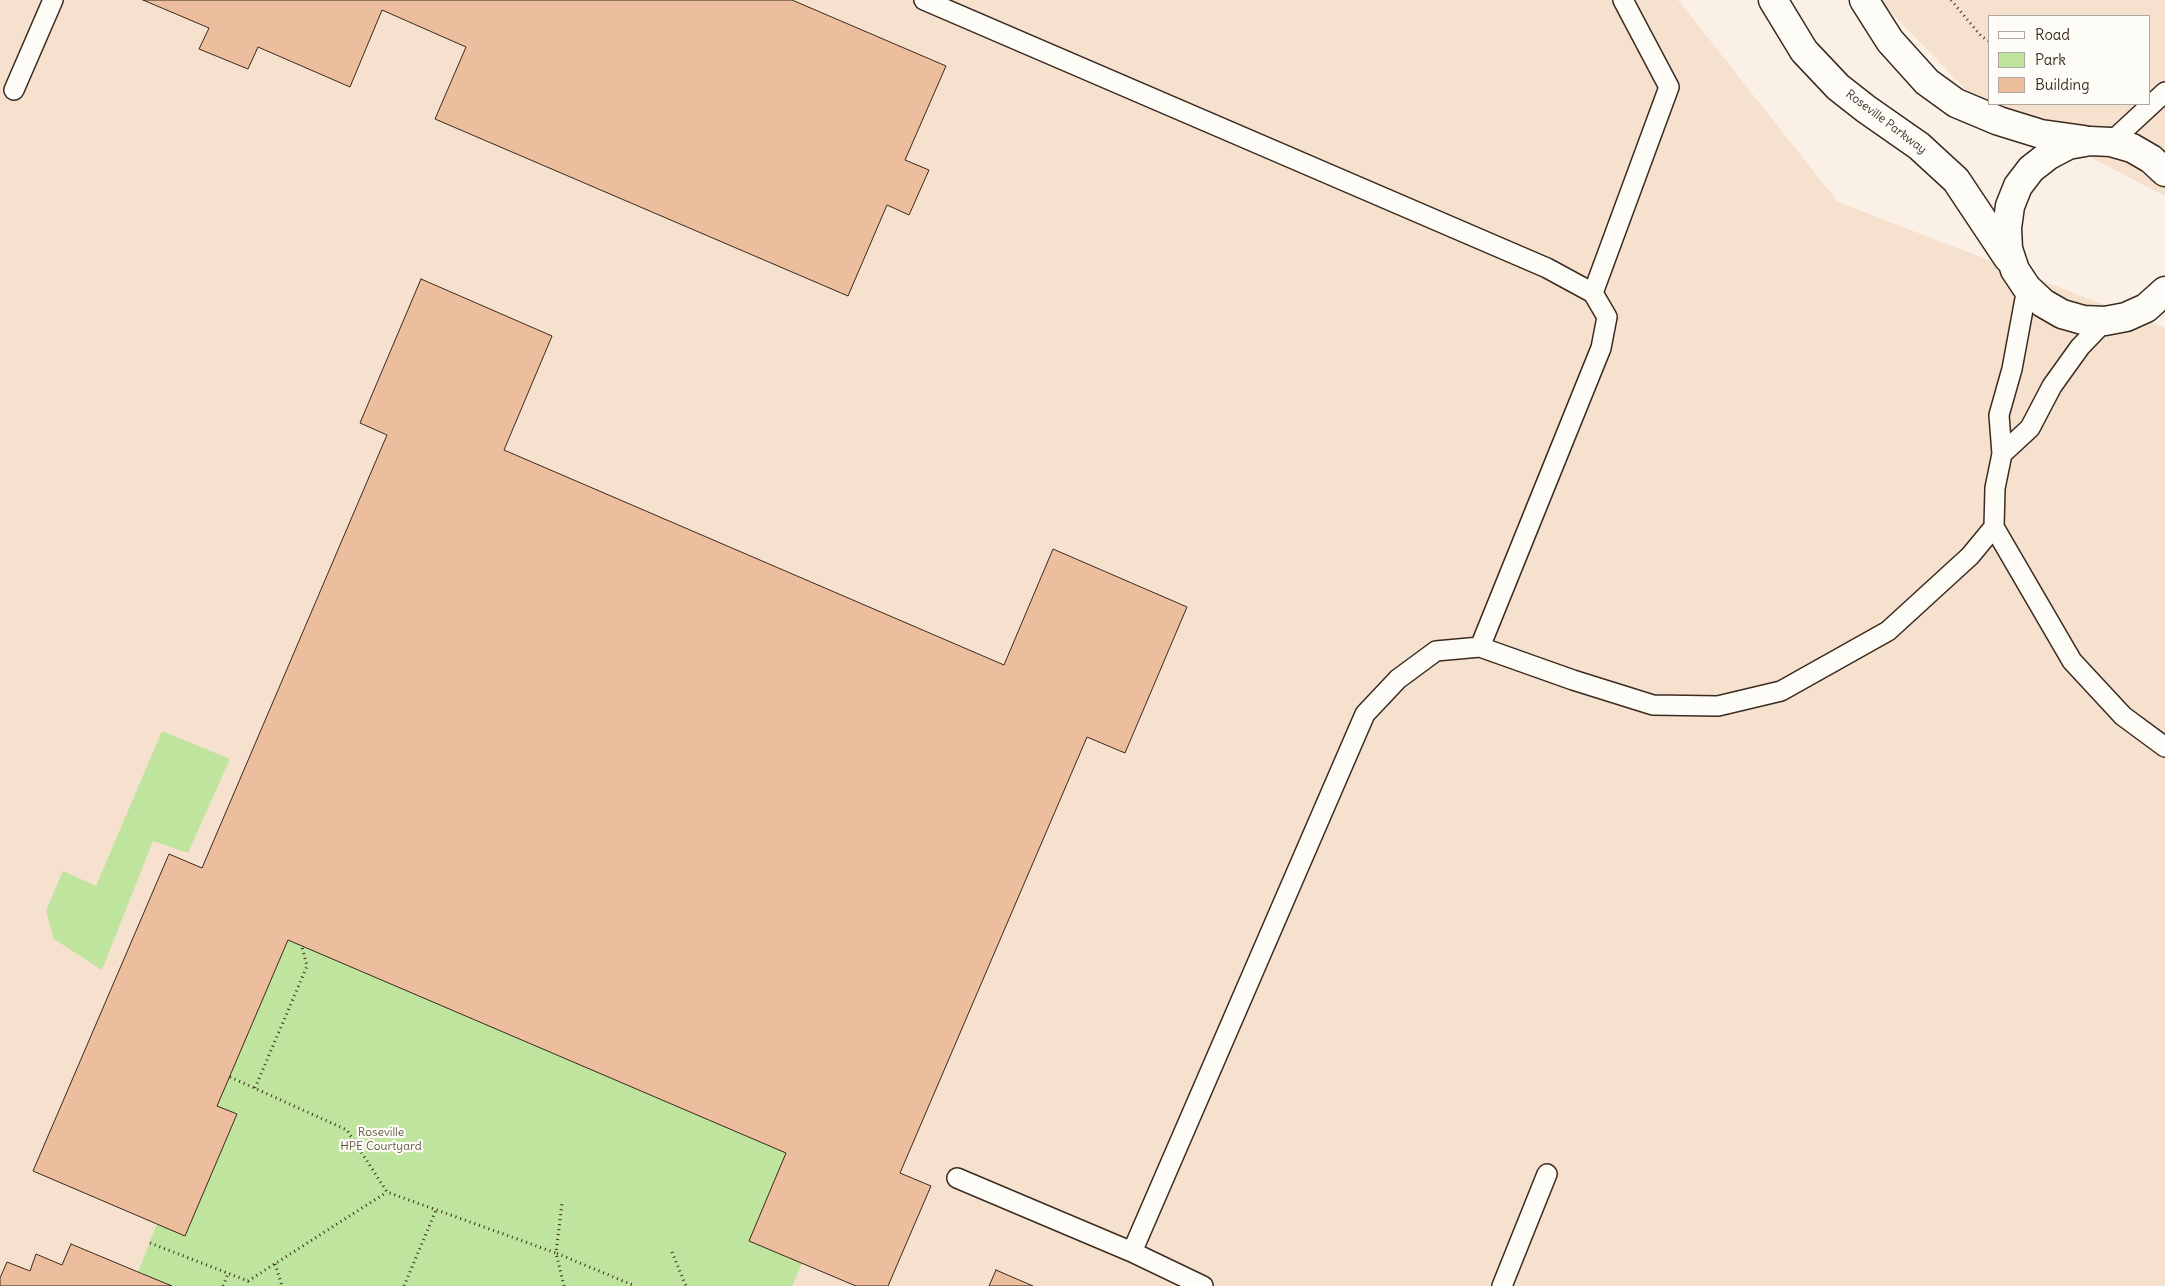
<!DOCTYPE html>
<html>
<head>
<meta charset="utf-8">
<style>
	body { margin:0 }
	#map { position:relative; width:2165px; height:1286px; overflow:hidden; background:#faf0e5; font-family:Delius,sans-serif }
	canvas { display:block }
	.legend { position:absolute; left:1988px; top:15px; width:162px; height:90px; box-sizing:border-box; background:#fdfcf7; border:1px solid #afa8a0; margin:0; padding:6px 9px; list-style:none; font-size:15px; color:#3b2a1e }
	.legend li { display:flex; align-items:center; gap:10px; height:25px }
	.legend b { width:25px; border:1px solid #afa8a0 }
</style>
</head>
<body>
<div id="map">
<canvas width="2165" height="1286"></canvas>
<ul class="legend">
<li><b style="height:6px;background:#fdfcf7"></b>Road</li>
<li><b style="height:14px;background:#bfe49e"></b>Park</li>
<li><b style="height:14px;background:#edbe9d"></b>Building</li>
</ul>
</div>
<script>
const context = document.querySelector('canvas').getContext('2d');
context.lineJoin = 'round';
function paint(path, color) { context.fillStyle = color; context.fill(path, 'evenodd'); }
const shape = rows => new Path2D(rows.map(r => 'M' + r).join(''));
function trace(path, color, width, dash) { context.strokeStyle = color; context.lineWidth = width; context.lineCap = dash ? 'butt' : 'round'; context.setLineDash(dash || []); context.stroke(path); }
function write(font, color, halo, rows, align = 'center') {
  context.font = font + ' Delius,sans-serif'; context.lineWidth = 4.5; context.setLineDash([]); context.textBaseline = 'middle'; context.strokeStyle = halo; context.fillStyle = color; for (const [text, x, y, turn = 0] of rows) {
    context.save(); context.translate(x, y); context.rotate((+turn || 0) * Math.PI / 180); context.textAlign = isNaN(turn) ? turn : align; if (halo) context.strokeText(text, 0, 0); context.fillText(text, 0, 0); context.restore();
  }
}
paint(shape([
	[0,0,1678,0,1838,202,2165,328,2165,1286,0,1286],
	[1879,0,2165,0,2165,196,1972,96],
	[1989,16,2149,16,2149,104,1989,104]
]), '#f6e1cf');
paint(shape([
	[162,731,230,759,188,853,153,841,102,970,54,939,46,911,63,871,96,886],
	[288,940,786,1153,749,1241,802,1263,792,1286,172,1286,138,1272,157,1224,185,1236,237,1114,217,1106]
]), '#bfe49e');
const building = shape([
	[143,0,792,0,946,66,905,160,929,170,909,215,887,205,848,296,435,119,466,47,382,10,350,87,258,47,248,69,199,49,209,28,143,0],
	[421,279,552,336,504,450,1004,665,1053,549,1187,607,1125,753,1087,737,900,1173,931,1186,888,1286,856,1286,749,1241,786,1153,288,940,217,1106,237,1114,185,1236,33,1171,169,854,202,868,387,435,360,423,421,279],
	[71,1244,138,1272,172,1286,0,1286,0,1278,7,1262,30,1271,36,1254,62,1265,71,1244],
	[996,1270,1033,1286,989,1286,996,1270]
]);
paint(building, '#edbe9d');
trace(building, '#3b2a1e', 1);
const lane = shape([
	[924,0,1547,268,1593,293,1607,317,1601,348,1480,647],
	[14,90,53,0],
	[2111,142,2165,92],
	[2027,288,2012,369,1999,415,2002,454,1995,488,1994,527,2072,661,2123,716,2165,747],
	[1593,293,1669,87,1623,0],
	[2002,454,2030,428,2052,386,2080,347,2105,321],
	[957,1178,1132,1252,1365,714,1398,679,1436,651,1480,647,1573,680,1653,705,1718,706,1781,691,1888,631,1970,556,1994,527],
	[1132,1252,1203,1286],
	[1502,1286,1547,1174]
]);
const secondary = shape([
	[1773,0,1804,51,1838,87,1866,109,1919,146,1956,180,2008,258],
	[1864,0,1890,41,1927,82,1956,103,1999,121,2041,134,2084,140],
	[2165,172,2151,159,2132,148,2111,142,2090,141,2068,145,2049,155,2031,169,2018,186,2010,206,2007,228,2008,249,2015,270,2027,288,2043,303,2062,314,2083,320,2105,321,2126,317,2146,308,2165,291]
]);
trace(lane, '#3b2a1e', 22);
trace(secondary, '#3b2a1e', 31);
trace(shape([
	[1951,0,1981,36,1989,41],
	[230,1077,347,1130,387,1192,556,1253,562,1203],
	[255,1088,307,966,302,947],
	[150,1243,248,1281,387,1192],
	[672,1252,686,1286],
	[275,1264,282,1286],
	[223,1286,228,1274],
	[404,1286,436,1210],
	[564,1286,556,1253,635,1286]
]), '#3b2a1e', 3, [1, 4]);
trace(lane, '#fdfcf7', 19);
trace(secondary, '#fdfcf7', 28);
write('12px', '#3b2a1e', '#fdfcf7', [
	["Roseville Parkway",1886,122,37]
]);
write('12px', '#5c583e', '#fdfcf7', [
	["Roseville",381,1133],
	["HPE Courtyard",381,1147]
]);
</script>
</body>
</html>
